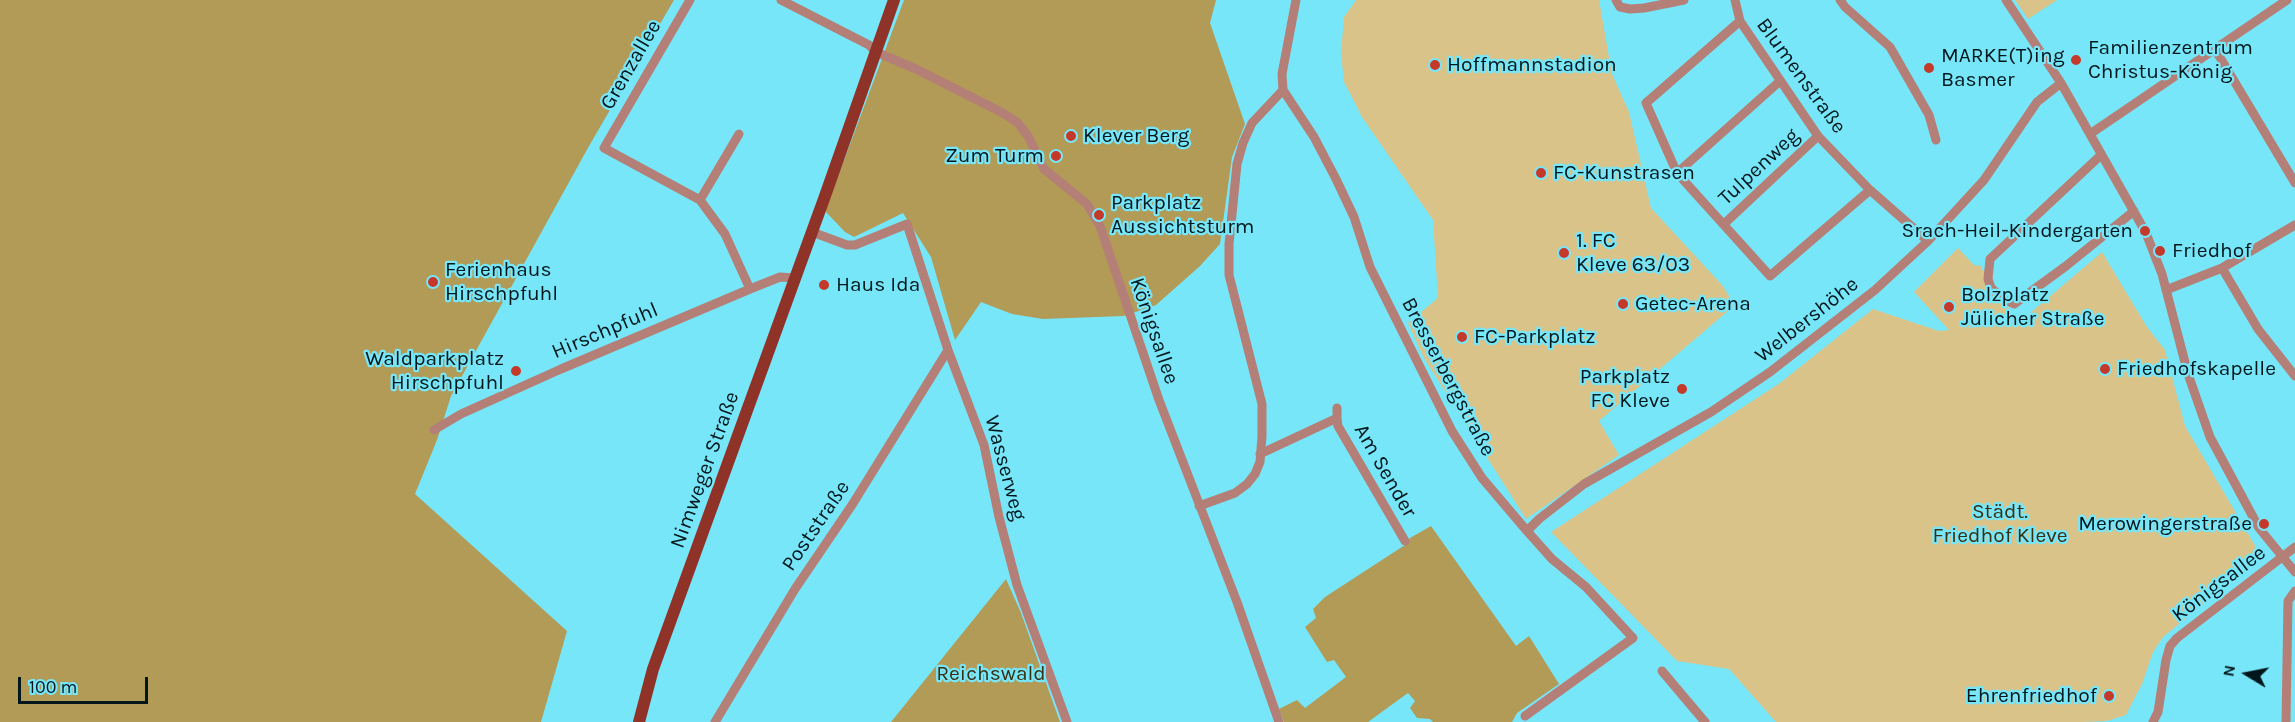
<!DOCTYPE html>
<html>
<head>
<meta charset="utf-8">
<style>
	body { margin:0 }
	#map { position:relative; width:2295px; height:722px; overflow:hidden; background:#78e6f9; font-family:Karla,sans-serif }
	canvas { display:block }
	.north { position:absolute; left:2217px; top:644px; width:60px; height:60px; -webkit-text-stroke:4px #78e6f9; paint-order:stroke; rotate:280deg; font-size:16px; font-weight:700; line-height:24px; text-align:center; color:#01171b }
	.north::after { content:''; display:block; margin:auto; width:21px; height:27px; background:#01171b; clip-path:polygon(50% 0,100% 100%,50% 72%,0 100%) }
	.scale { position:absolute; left:18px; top:677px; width:130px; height:27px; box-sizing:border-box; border:3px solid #01171b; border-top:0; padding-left:8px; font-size:18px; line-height:21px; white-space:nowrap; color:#01171b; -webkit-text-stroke:4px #78e6f9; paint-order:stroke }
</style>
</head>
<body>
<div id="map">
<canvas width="2295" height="722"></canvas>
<div class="north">N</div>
<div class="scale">100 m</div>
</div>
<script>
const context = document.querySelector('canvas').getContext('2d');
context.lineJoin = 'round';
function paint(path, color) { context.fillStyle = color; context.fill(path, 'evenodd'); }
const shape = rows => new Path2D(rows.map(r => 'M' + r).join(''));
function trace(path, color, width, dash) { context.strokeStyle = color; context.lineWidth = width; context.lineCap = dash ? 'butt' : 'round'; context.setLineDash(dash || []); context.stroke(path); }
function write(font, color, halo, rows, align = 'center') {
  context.font = font + ' Karla,sans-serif'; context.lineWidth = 4.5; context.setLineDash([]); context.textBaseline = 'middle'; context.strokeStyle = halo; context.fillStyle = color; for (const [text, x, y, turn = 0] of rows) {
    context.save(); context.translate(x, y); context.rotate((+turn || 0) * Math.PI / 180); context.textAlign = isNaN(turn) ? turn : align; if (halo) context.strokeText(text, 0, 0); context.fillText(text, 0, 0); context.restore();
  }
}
paint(shape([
	[1356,0,1599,0,1612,74,1629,112,1651,208,1722,285,1735,305,1599,421,1619,455,1526,519,1424,358,1408,323,1438,298,1433,220,1362,117,1344,82,1341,53,1344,17],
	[2015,0,2057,0,2028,19],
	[1958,248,1974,265,1981,266,1981,269,1986,272,2012,313,1993,317,1965,329,2028,315,2102,252,2147,327,2165,350,2185,426,2260,554,2247,569,2163,637,2153,652,2142,684,2126,715,2107,721,2082,722,1776,722,1729,669,1677,661,1551,532,1780,383,1873,309,1939,331,1949,330,1914,292]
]), '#d9c389');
paint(shape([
	[0,0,674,0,589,146,451,396,437,440,415,494,567,631,541,722,0,722],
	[904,0,1216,0,1210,23,1245,124,1232,157,1220,244,1200,266,1156,305,1124,316,1043,319,1012,314,981,302,955,340,931,257,903,213,854,237,845,232,825,211],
	[1431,526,1516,646,1529,636,1559,684,1517,713,1512,722,1433,722,1430,719,1417,718,1410,708,1415,701,1408,693,1368,722,1284,722,1279,709,1297,700,1305,708,1346,677,1334,660,1327,662,1305,627,1316,618,1313,609,1325,597,1405,545,1410,538],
	[1006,579,1021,613,1060,722,891,722]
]), '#b29a57');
trace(shape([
	[690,0,604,148,700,200,725,234,750,289],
	[781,0,869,45,876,52,916,69,1003,113,1018,123,1028,136,1044,169,1087,204,1100,226,1159,400,1237,602,1279,722],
	[1296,0,1282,74,1283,90,1314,137,1336,179,1354,217,1370,267,1452,431,1482,478,1527,531,1552,559,1586,587,1633,638,1525,716],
	[1616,0,1620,7,1630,9,1644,8,1684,0],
	[1735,0,1740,21,1818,136,1870,190,1928,241],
	[1840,0,1845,7,1890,47,1929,115,1936,140],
	[2006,0,2061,83,2146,233,2162,274,2188,374,2210,437,2259,528,2295,572],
	[1740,21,1646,103,1677,173,1770,276,1870,190],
	[2215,49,2295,183],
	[2090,134,2287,0],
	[2101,155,1990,259,1988,279,1991,288,2005,300,2014,304,2066,266,2134,211],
	[1677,173,1780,81],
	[700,200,739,134],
	[1724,224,1818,136],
	[812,232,847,245,855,245,907,224,948,350,984,445,999,517,1017,585,1067,722],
	[2222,268,2258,329,2295,376],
	[2166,290,2222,268,2295,225],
	[1337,418,1338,426,1405,541],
	[434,430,461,414,561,369,750,289,780,277,795,278],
	[1260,454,1337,418,1337,408],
	[1199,506,1235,493,1247,484,1255,474,1260,462,1262,436,1262,404,1229,275,1229,244,1237,164,1243,143,1252,123,1283,90],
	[1527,531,1539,519,1584,484,1711,412,1770,372,1875,290,1928,241,1984,180,2037,102,2061,83],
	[1662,671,1705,722],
	[715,722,795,589,852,505,948,350],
	[2153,722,2158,712,2166,660,2170,646,2177,638,2295,547],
	[2286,722,2288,601,2295,591]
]), '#b47f76', 9);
trace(shape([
	[639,722,653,669,825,196,894,0]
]), '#8f3227', 12);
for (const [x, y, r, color] of [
	[2076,60,6,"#c5392a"],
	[1435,65,6,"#c5392a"],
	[1929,68,6,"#c5392a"],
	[1071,136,6,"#c5392a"],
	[1056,156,6,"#c5392a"],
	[1541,173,6,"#c5392a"],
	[1099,215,6,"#c5392a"],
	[2145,231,6,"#c5392a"],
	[2160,251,6,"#c5392a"],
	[1564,253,6,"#c5392a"],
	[433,282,6,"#c5392a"],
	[824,285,6,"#c5392a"],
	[1623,304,6,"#c5392a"],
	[1949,307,6,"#c5392a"],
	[1462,337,6,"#c5392a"],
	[2105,369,6,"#c5392a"],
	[516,371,6,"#c5392a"],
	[1682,389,6,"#c5392a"],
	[2264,524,6,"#c5392a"],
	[2109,696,6,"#c5392a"]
]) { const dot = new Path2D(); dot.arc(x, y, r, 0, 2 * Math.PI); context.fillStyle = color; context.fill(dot); trace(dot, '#78e6f9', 2); }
write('21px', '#01171b', '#78e6f9', [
	["Familienzentrum",2088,48],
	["Christus-König",2088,72],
	["MARKE(T)ing",1941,56],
	["Basmer",1941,80],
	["Hoffmannstadion",1447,65],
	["Klever Berg",1083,136],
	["Zum Turm",1044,156,"right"],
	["FC-Kunstrasen",1553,173],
	["Parkplatz",1111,203],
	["Aussichtsturm",1111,227],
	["Srach-Heil-Kindergarten",2133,231,"right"],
	["1. FC",1576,241],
	["Kleve 63/03",1576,265],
	["Friedhof",2172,251],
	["Ferienhaus",445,270],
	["Hirschpfuhl",445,294],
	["Haus Ida",836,285],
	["Bolzplatz",1961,295],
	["Jülicher Straße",1961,319],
	["Getec-Arena",1635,304],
	["FC-Parkplatz",1474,337],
	["Waldparkplatz",504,359,"right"],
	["Hirschpfuhl",504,383,"right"],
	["Friedhofskapelle",2117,369],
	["Parkplatz",1670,377,"right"],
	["FC Kleve",1670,401,"right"],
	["Merowingerstraße",2252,524,"right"],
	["Ehrenfriedhof",2097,696,"right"]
], 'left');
write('21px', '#01171b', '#78e6f9', [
	["Grenzallee",631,65,-60],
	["Blumenstraße",1801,76,54],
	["Tulpenweg",1759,167,-43],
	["Welbershöhe",1807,320,-38],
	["Hirschpfuhl",605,331,-23],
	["Königsallee",1154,331,71],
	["Bresserbergstraße",1448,377,62],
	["Wasserweg",1005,468,75],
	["Nimweger Straße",705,470,-70],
	["Am Sender",1385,471,60],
	["Poststraße",816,526,-56],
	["Königsallee",2219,584,-37]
]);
write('21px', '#3a2f10', '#78e6f9', [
	["Städt.",2000,512],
	["Friedhof Kleve",2000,536],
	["Reichswald",991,674]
]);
</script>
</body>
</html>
